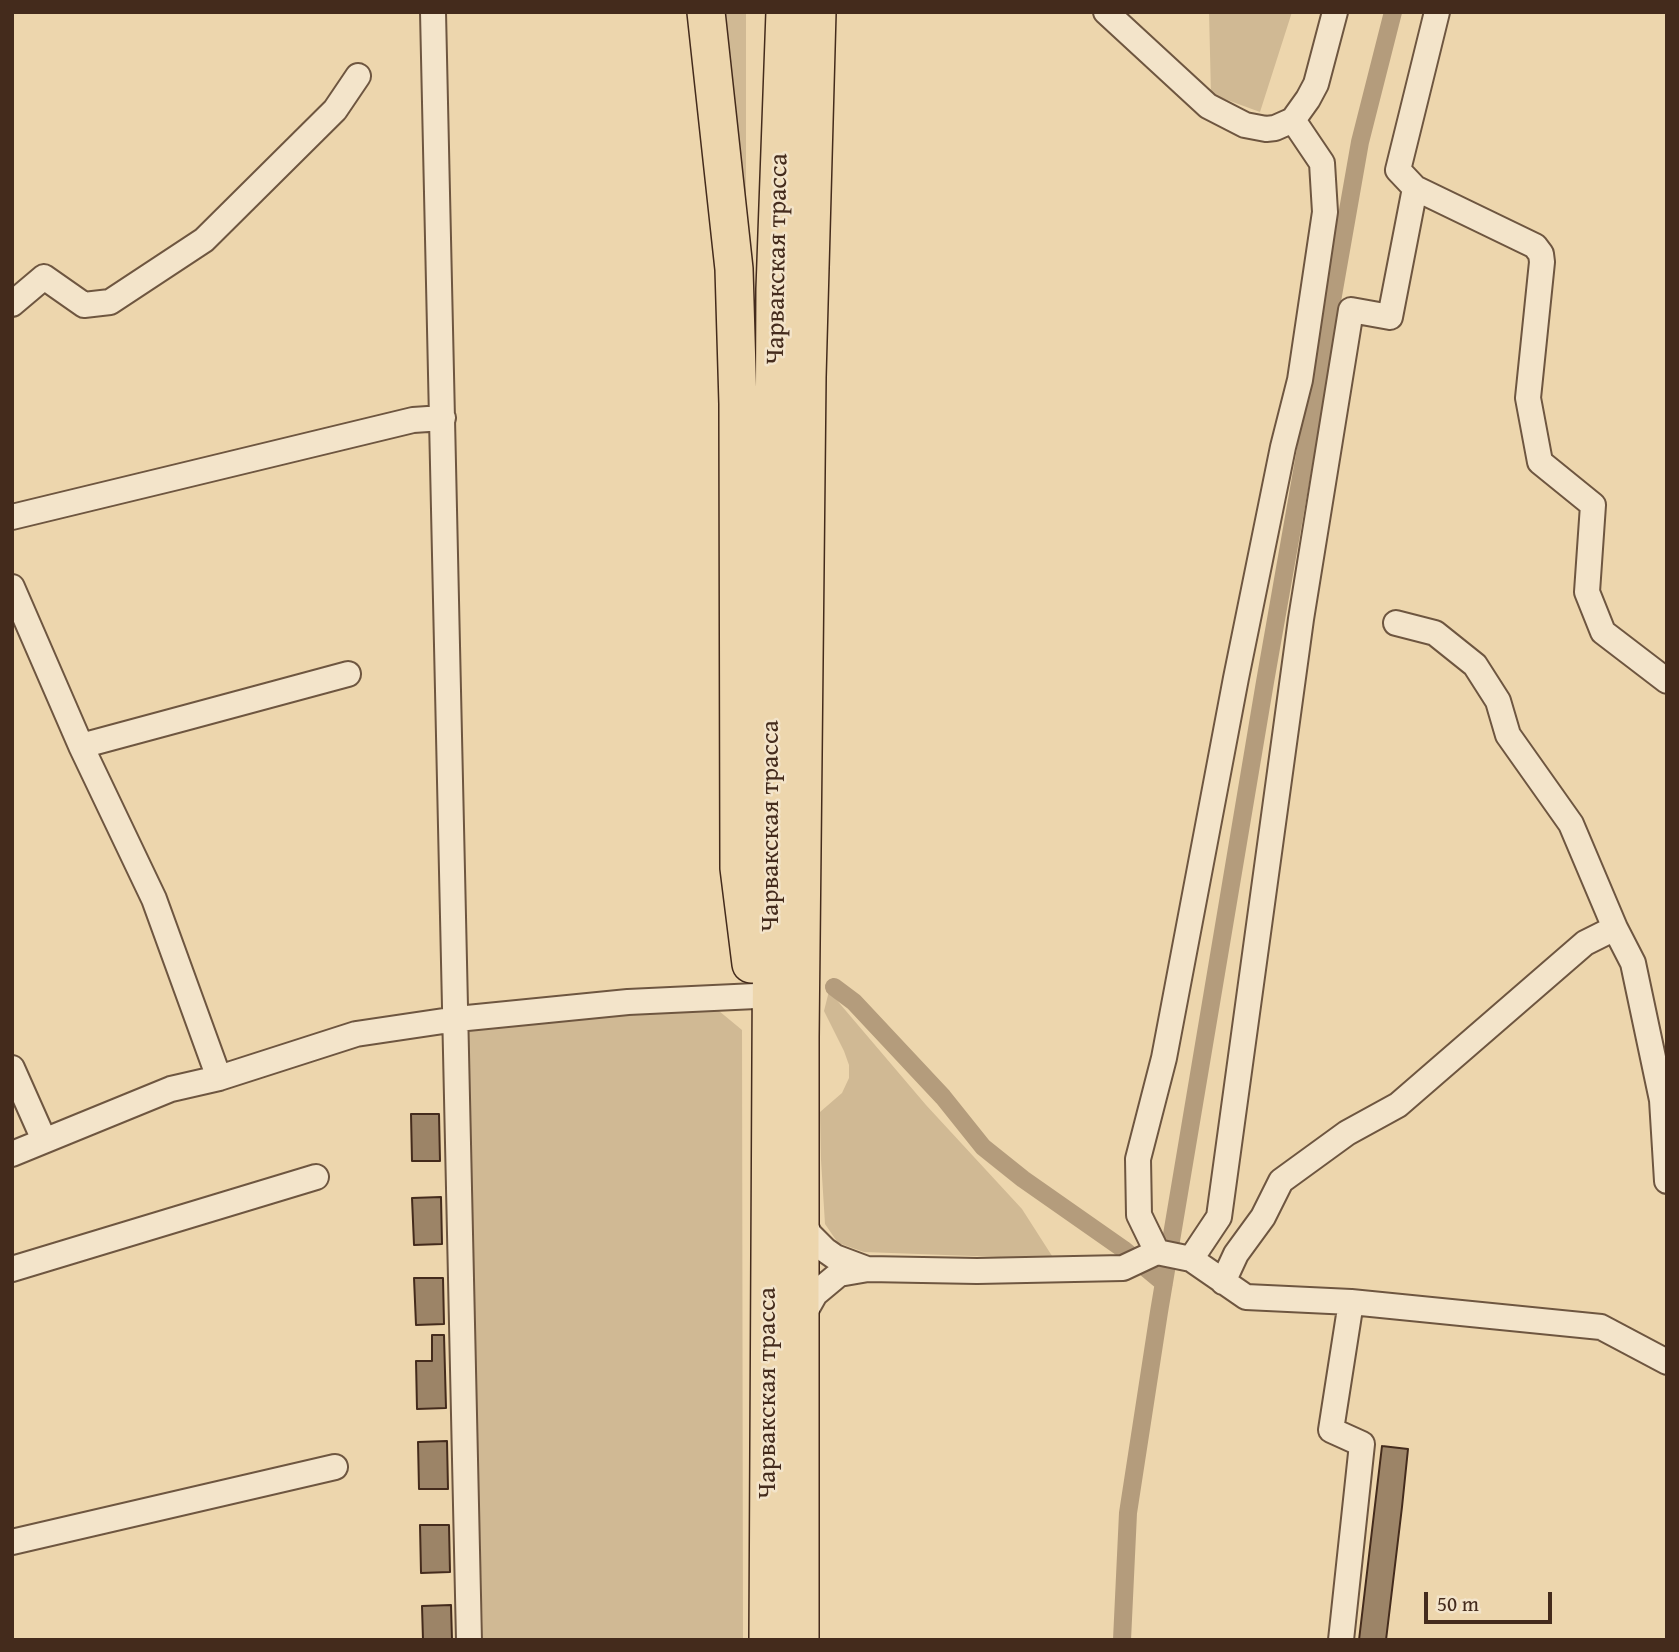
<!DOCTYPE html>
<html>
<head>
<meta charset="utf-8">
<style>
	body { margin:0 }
	#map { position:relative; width:1679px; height:1652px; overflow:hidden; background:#edd6ad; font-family:"Gentium Book Plus",serif }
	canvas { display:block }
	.frame { position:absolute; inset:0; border:14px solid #442b1c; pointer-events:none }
	.scale { position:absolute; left:1424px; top:1592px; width:128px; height:32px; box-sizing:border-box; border:4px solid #442b1c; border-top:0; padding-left:9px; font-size:21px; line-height:24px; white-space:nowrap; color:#442b1c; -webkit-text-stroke:5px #f3e4ca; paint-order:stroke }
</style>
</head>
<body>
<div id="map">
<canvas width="1679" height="1652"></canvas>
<div class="frame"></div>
<div class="scale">50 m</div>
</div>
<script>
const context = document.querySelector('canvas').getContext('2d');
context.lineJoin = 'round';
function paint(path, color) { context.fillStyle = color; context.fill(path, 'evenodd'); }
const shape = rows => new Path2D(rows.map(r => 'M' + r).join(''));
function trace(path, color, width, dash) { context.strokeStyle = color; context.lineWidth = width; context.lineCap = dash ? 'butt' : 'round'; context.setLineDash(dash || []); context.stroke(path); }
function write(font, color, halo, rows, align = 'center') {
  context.font = font + ' "Gentium Book Plus",serif'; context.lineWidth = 5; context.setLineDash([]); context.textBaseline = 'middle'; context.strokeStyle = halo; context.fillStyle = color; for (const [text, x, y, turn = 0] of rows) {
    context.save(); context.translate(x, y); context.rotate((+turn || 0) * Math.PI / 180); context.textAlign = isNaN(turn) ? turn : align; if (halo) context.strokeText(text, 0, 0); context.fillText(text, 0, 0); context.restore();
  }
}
paint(shape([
	[714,12,746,12,746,254],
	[1209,12,1292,12,1260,112,1211,94],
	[829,991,926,1105,1022,1209,1054,1259,864,1252,838,1243,825,1224,821,1160,820,1112,842,1093,849,1078,849,1065,844,1051,824,1011],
	[713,1006,742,1030,743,1640,483,1640,466,1029]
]), '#d0b994');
trace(shape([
	[834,987,854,1002,943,1097,983,1147,1023,1179,1123,1249,1164,1283],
	[1122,1640,1128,1513,1159,1312,1265,682,1360,142,1393,12]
]), '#b49c7c', 18);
const building = shape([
	[411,1114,439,1114,440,1161,412,1161,411,1114],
	[441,1197,442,1244,414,1245,412,1198,441,1197],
	[414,1278,443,1278,444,1324,416,1325,414,1278],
	[432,1335,444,1335,446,1408,417,1409,416,1361,432,1361,432,1335],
	[447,1441,448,1489,419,1489,418,1442,447,1441],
	[1382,1446,1408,1449,1402,1507,1386,1640,1359,1640,1382,1446],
	[420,1525,449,1525,450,1572,421,1573,420,1525],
	[451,1605,452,1640,423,1640,422,1606,451,1605]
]);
paint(building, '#9c8467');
trace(building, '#442b1c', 2);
const minor = shape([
	[433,12,469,1640],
	[1106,12,1208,106,1245,125,1266,129,1275,128,1293,120,1308,99,1316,84,1335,12],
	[1437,12,1398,170,1415,188,1535,246,1541,254,1542,262,1528,398,1540,462,1593,505,1587,592,1603,632,1667,681],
	[12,304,44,277,84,305,110,302,204,240,335,110,358,76],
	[12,517,413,420,443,418],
	[12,587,81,746,154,899,219,1078],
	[1396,623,1435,633,1475,665,1498,701,1508,735,1571,824,1615,928,1633,963,1662,1100,1667,1181],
	[81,746,348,674],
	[12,1068,44,1140],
	[12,1154,171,1089,219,1078,356,1034,457,1019,628,1002,756,996],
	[801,1218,810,1235,825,1250,835,1257,867,1269],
	[1157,1252,1139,1215,1138,1159,1164,1058,1236,678,1283,447,1300,380,1325,212,1322,163,1293,120],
	[1191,1259,1219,1217,1301,619,1351,310,1390,317,1415,188],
	[12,1269,316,1177],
	[1223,1282,1236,1254,1263,1217,1281,1181,1347,1133,1398,1105,1585,943,1615,928],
	[802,1317,815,1294,839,1274,868,1269,977,1271,1123,1268,1157,1252,1191,1259,1246,1297,1351,1302,1601,1327,1667,1362],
	[12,1542,335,1467],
	[1341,1640,1362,1444,1331,1430,1351,1302]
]);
const highway = shape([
	[706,12,734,269,738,404,739,868,751,964],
	[768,1640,775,289,785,12],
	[800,1640,800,1037,807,377,817,12]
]);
trace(minor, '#6e5640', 28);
trace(highway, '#442b1c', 40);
trace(minor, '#f3e4ca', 24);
trace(highway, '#edd6ad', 37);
write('26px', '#442b1c', '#f3e4ca', [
	["Чарвакская трасса",778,259,-89],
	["Чарвакская трасса",771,826,-90],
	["Чарвакская трасса",768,1393,-90]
]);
</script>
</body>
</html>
